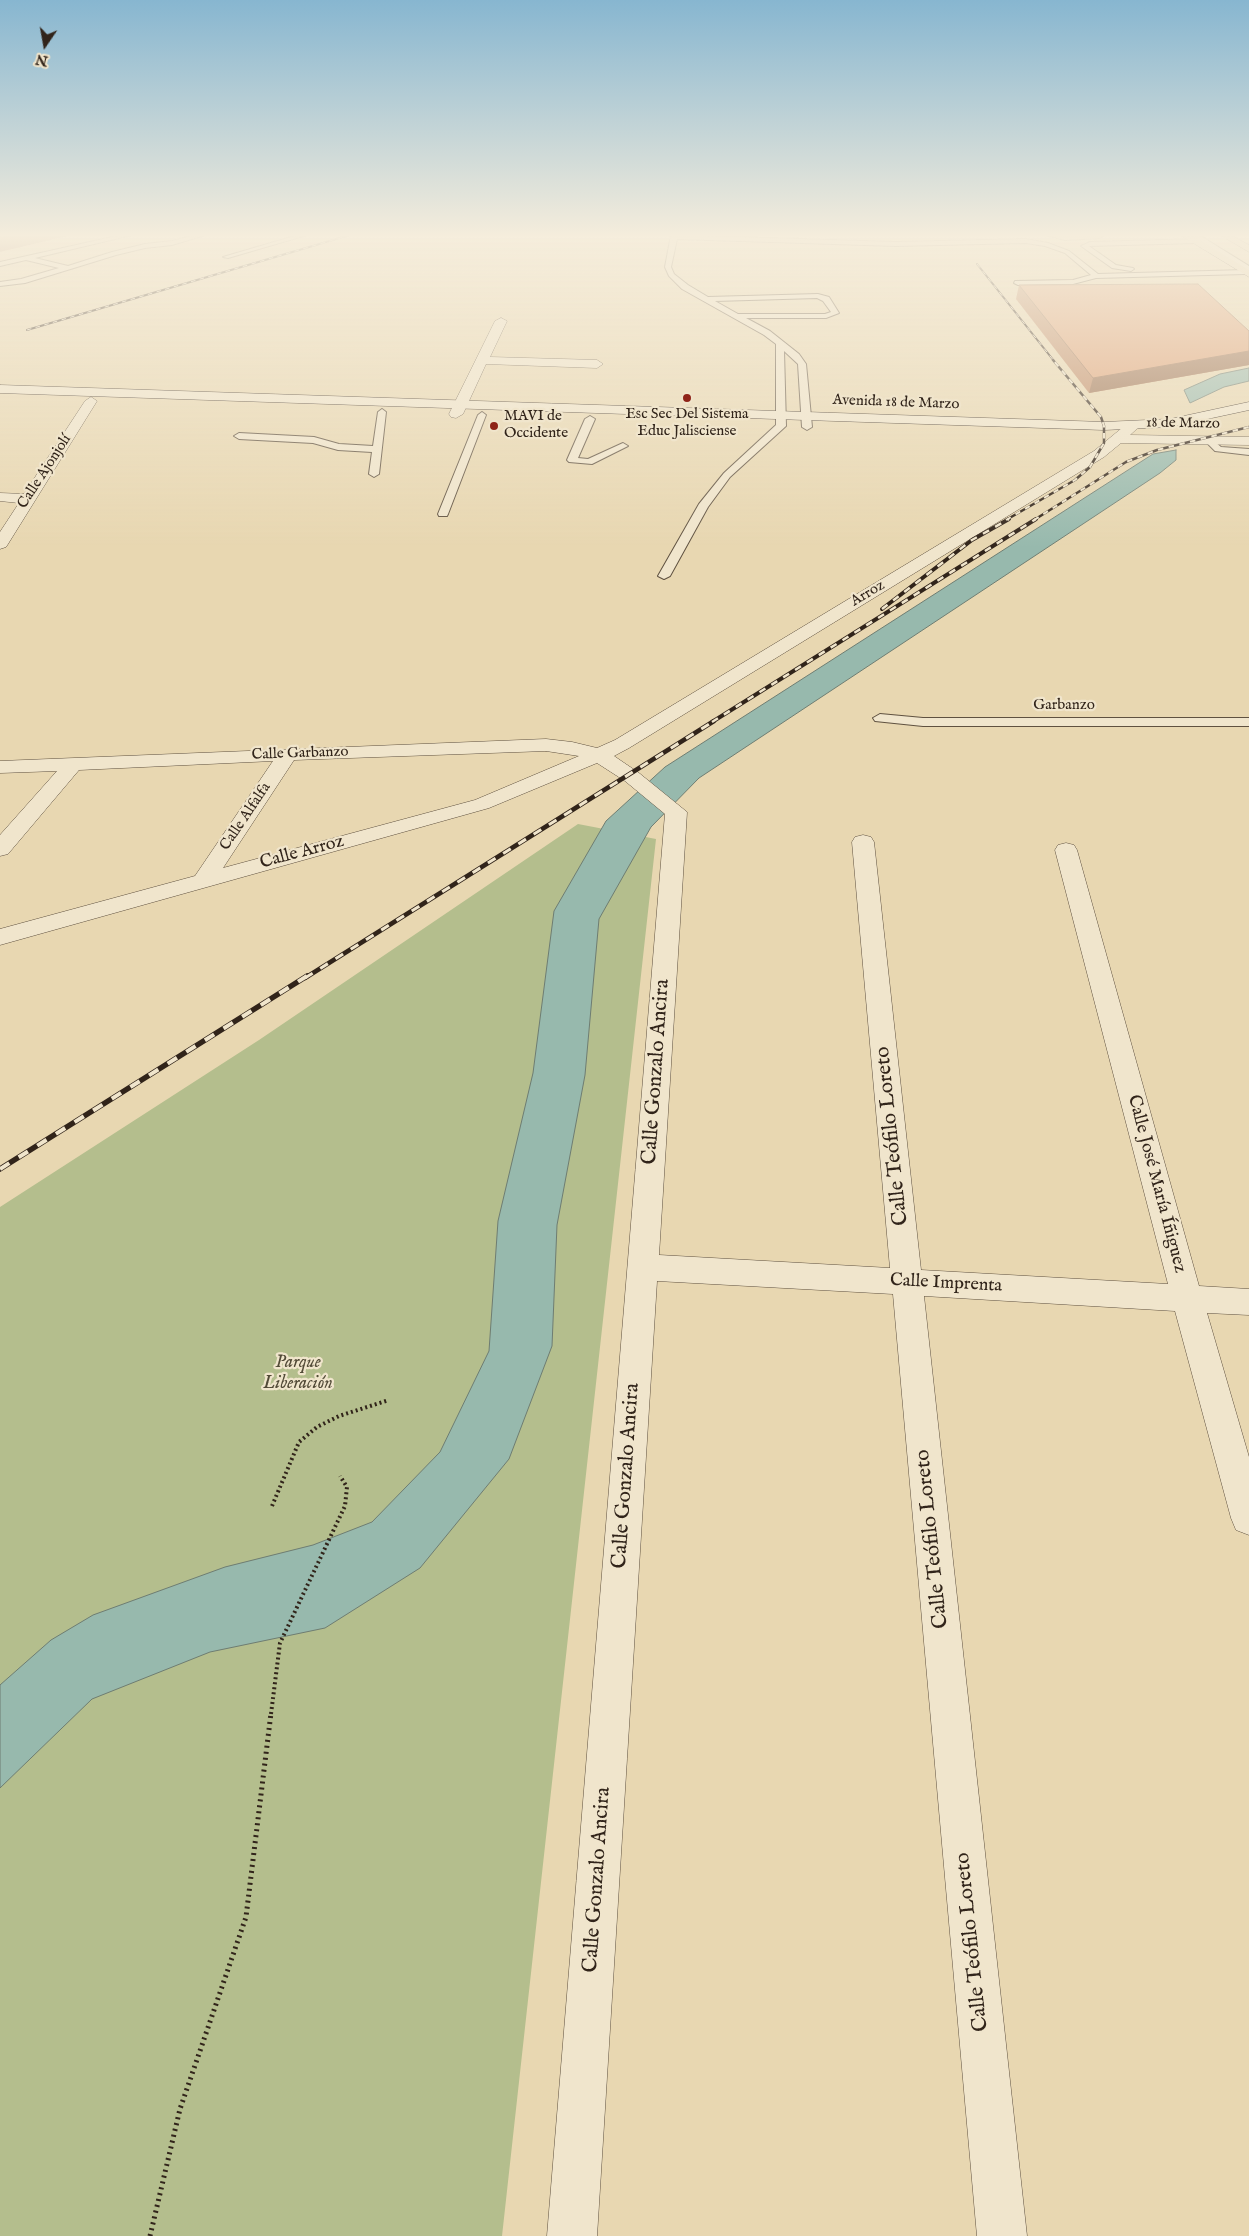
<!DOCTYPE html>
<html>
<head>
<meta charset="utf-8">
<style>
	body { margin:0 }
	#map { position:relative; width:1249px; height:2236px; overflow:hidden; background:#e8d7b1; font-family:"IM FELL English",serif }
	canvas { display:block }
	.north { position:absolute; left:20px; top:20px; width:50px; height:50px; -webkit-text-stroke:4px #f0e5cc; paint-order:stroke; rotate:192deg; font-size:14px; font-weight:700; line-height:20px; text-align:center; color:#31241a }
	.north::after { content:''; display:block; margin:auto; width:18px; height:22px; background:#31241a; clip-path:polygon(50% 0,100% 100%,50% 72%,0 100%) }
</style>
</head>
<body>
<div id="map">
<canvas width="1249" height="2236"></canvas>
<div class="north">N</div>
</div>
<script>
const context = document.querySelector('canvas').getContext('2d');
context.lineJoin = 'round';
function paint(path, color) { context.fillStyle = color; context.fill(path, 'evenodd'); }
const shape = rows => new Path2D(rows.map(r => 'M' + r).join(''));
function trace(path, color, width, dash) { context.strokeStyle = color; context.lineWidth = width; context.lineCap = dash ? 'butt' : 'round'; context.setLineDash(dash || []); context.stroke(path); }
function write(font, color, halo, rows, align = 'center') {
  context.font = font + ' "IM FELL English",serif'; context.lineWidth = 4.5; context.setLineDash([]); context.textBaseline = 'middle'; context.strokeStyle = halo; context.fillStyle = color; for (const [text, x, y, turn = 0] of rows) {
    context.save(); context.translate(x, y); context.rotate((+turn || 0) * Math.PI / 180); context.textAlign = isNaN(turn) ? turn : align; if (halo) context.strokeText(text, 0, 0); context.fillText(text, 0, 0); context.restore();
  }
}
paint(shape([
	[578,824,656,839,502,2236,0,2236,0,1207,259,1040]
]), '#b4be8d');
const water = shape([
	[1249,368,1249,381,1224,387,1190,403,1184,390,1220,374,1249,368],
	[1176,450,1176,460,1160,473,699,778,651,827,599,919,585,1075,557,1225,552,1346,509,1459,420,1568,325,1628,210,1652,92,1699,0,1788,0,1685,51,1640,93,1615,225,1567,313,1545,372,1522,440,1452,489,1351,498,1221,533,1073,554,911,606,821,665,767,1153,454,1176,450]
]);
paint(water, '#97b9ad');
trace(water, '#6e7d72', 1);
const lane = shape([
	[121,235,132,235,35,258,68,266,112,252,145,244,172,241,195,235,205,235,172,245,145,248,116,255,25,283,0,286,0,282,21,279,59,268,26,260,0,266,0,262,121,235],
	[298,235,307,235,228,258,223,257,298,235],
	[671,235,896,242,1026,239,1048,243,1069,251,1098,274,1246,270,1199,240,1196,243,1089,246,1116,265,1133,268,1134,269,1131,271,1112,268,1081,246,1090,242,1197,239,1192,235,1199,235,1249,266,1249,271,1245,274,1096,278,1073,284,1018,285,1014,283,1015,281,1073,280,1091,275,1065,253,1045,246,1026,243,896,246,677,239,671,267,674,274,688,285,708,297,818,294,829,297,839,313,826,318,746,318,770,331,799,354,806,364,812,427,807,430,802,427,798,364,784,351,786,426,730,477,708,507,670,576,664,579,658,576,699,504,724,473,776,425,776,344,764,335,682,289,669,276,665,267,671,235],
	[817,298,823,301,831,312,825,314,738,314,715,301,817,298],
	[1046,235,1102,235,1103,236,1100,238,1065,240,1046,235],
	[382,409,386,412,379,474,374,477,369,474,372,452,338,450,313,443,239,439,234,436,239,433,314,437,339,444,373,446,378,412,382,409],
	[482,412,486,415,448,514,447,516,439,516,438,514,478,415,482,412],
	[590,416,595,419,578,458,588,459,623,443,628,446,592,464,569,462,567,460,585,419,590,416],
	[1209,437,1221,447,1249,449,1249,455,1215,451,1204,440,1209,437],
	[880,714,923,718,1249,718,1249,726,923,726,875,721,873,718,880,714]
]);
const street = shape([
	[501,318,507,321,490,357,597,360,603,364,597,368,486,364,463,414,456,418,451,417,449,414,495,321,501,318],
	[91,397,97,401,8,544,6,547,0,549,0,532,19,503,0,501,0,493,24,494,85,401,91,397],
	[1133,422,1140,426,1130,435,1249,437,1249,445,1121,443,1104,457,629,748,614,756,639,773,687,812,659,1255,890,1268,852,842,855,837,863,835,871,837,874,842,921,1270,1168,1284,1055,850,1058,845,1066,843,1074,845,1077,850,1199,1286,1249,1289,1249,1315,1207,1313,1249,1457,1249,1535,1236,1530,1231,1518,1175,1311,924,1296,1027,2236,977,2236,893,1294,657,1281,597,2236,547,2236,665,814,625,781,597,763,489,808,0,945,0,929,195,876,273,761,79,770,8,854,0,856,0,835,57,771,0,773,0,761,546,739,572,742,597,748,615,740,1094,451,1128,423,1133,422],
	[546,751,579,756,475,800,223,868,294,760,546,751]
]);
const secondary = shape([
	[0,385,1104,422,1170,419,1249,402,1249,410,1170,427,1104,430,0,393,0,385]
]);
const primary = shape([
	[1180,235,1191,235,1249,270,1249,277,1180,235],
	[1220,235,1231,235,1249,245,1249,252,1220,235]
]);
trace(lane, '#5f5140', 2);
trace(street, '#5f5140', 1);
trace(secondary, '#31241a', 1);
trace(primary, '#31241a', 1);
trace(shape([
	[272,1506,299,1442,317,1427,339,1416,389,1400],
	[271,1714,280,1643,345,1506,347,1487,340,1476]
]), '#31241a', 4, [2, 3]);
trace(shape([
	[150,2236,180,2109,246,1917,271,1713]
]), '#31241a', 5, [2, 4]);
paint(lane, '#f0e5cc');
paint(street, '#f0e5cc');
paint(secondary, '#f0e5cc');
paint(primary, '#e8d7b1');
const railFar4 = shape([
	[977,264,1054,361],
	[27,330,350,235]
]);
const railFar3 = shape([
	[1006,520,1075,480,1090,467,1104,443,1104,426,1101,417,1053,360],
	[1034,520,1126,462,1157,450,1249,427]
]);
const railFar2 = shape([
	[882,609,972,540,1009,519],
	[712,722,1036,519]
]);
const railFar1 = shape([
	[305,978,714,721]
]);
const rail = shape([
	[0,1169,307,976]
]);
trace(railFar4, '#31241a', 2);
trace(railFar3, '#31241a', 2.5);
trace(railFar2, '#31241a', 4);
trace(railFar1, '#31241a', 4.5);
trace(rail, '#31241a', 5.5);
trace(railFar4, '#f0e5cc', 1, [4.5]);
trace(railFar3, '#f0e5cc', 2, [5.5]);
trace(railFar2, '#f0e5cc', 2.5, [7]);
trace(railFar1, '#f0e5cc', 3, [9]);
trace(rail, '#f0e5cc', 4, [11]);
paint(shape([
	[1019,285,1249,331,1249,365,1089,393,1016,299]
]), '#bf8864');
paint(shape([
	[15,235,71,235,0,252,0,238],
	[1249,351,1249,365,1089,393,1093,378]
]), '#9b6f51');
const building = shape([
	[0,235,15,235,0,238,0,235],
	[1198,284,1249,331,1249,351,1093,378,1019,285,1198,284]
]);
paint(building, '#de9e74');
trace(building, '#9b6f51', 1);
const sky = context.createLinearGradient(0, 0, 0, 548);
sky.addColorStop(0, '#87b6d0');
sky.addColorStop(0.43, '#f5eddc');
sky.addColorStop(1, '#f5eddc00');
context.fillStyle = sky;
context.fillRect(0, 0, 1249, 548);
for (const [x, y, r, color] of [
	[687,398,5,"#8f2418"],
	[494,426,5,"#8f2418"]
]) { const dot = new Path2D(); dot.arc(x, y, r, 0, 2 * Math.PI); context.fillStyle = color; context.fill(dot); trace(dot, '#f0e5cc', 2); }
write('15px', '#31241a', '#f0e5cc', [
	["Avenida 18 de Marzo",896,403,2],
	["18 de Marzo",1183,424,1],
	["Calle Ajonjolí",45,472,-57],
	["Arroz",868,594,-31],
	["Garbanzo",1064,706],
	["Calle Garbanzo",300,754,-2],
	["Calle Alfalfa",246,817,-56]
]);
write('15px', '#31241a', '#f0e5cc', [
	["Esc Sec Del Sistema",687,415],
	["Educ Jalisciense",687,432],
	["MAVI de",504,417,"left"],
	["Occidente",504,434,"left"]
]);
write('18px', '#31241a', '#f0e5cc', [
	["Calle Arroz",302,853,-15],
	["Calle José María Íñiguez",1156,1184,75],
	["Calle Imprenta",946,1284,3]
]);
write('italic 18px', '#524a37', '#f0e5cc', [
	["Parque",298,1363],
	["Liberación",298,1384]
]);
write('21px', '#31241a', '#f0e5cc', [
	["Calle Gonzalo Ancira",657,1072,-86],
	["Calle Teófilo Loreto",893,1136,-96],
	["Calle Gonzalo Ancira",627,1476,-86],
	["Calle Teófilo Loreto",933,1539,-96],
	["Calle Gonzalo Ancira",598,1880,-86],
	["Calle Teófilo Loreto",973,1942,-96]
]);
</script>
</body>
</html>
